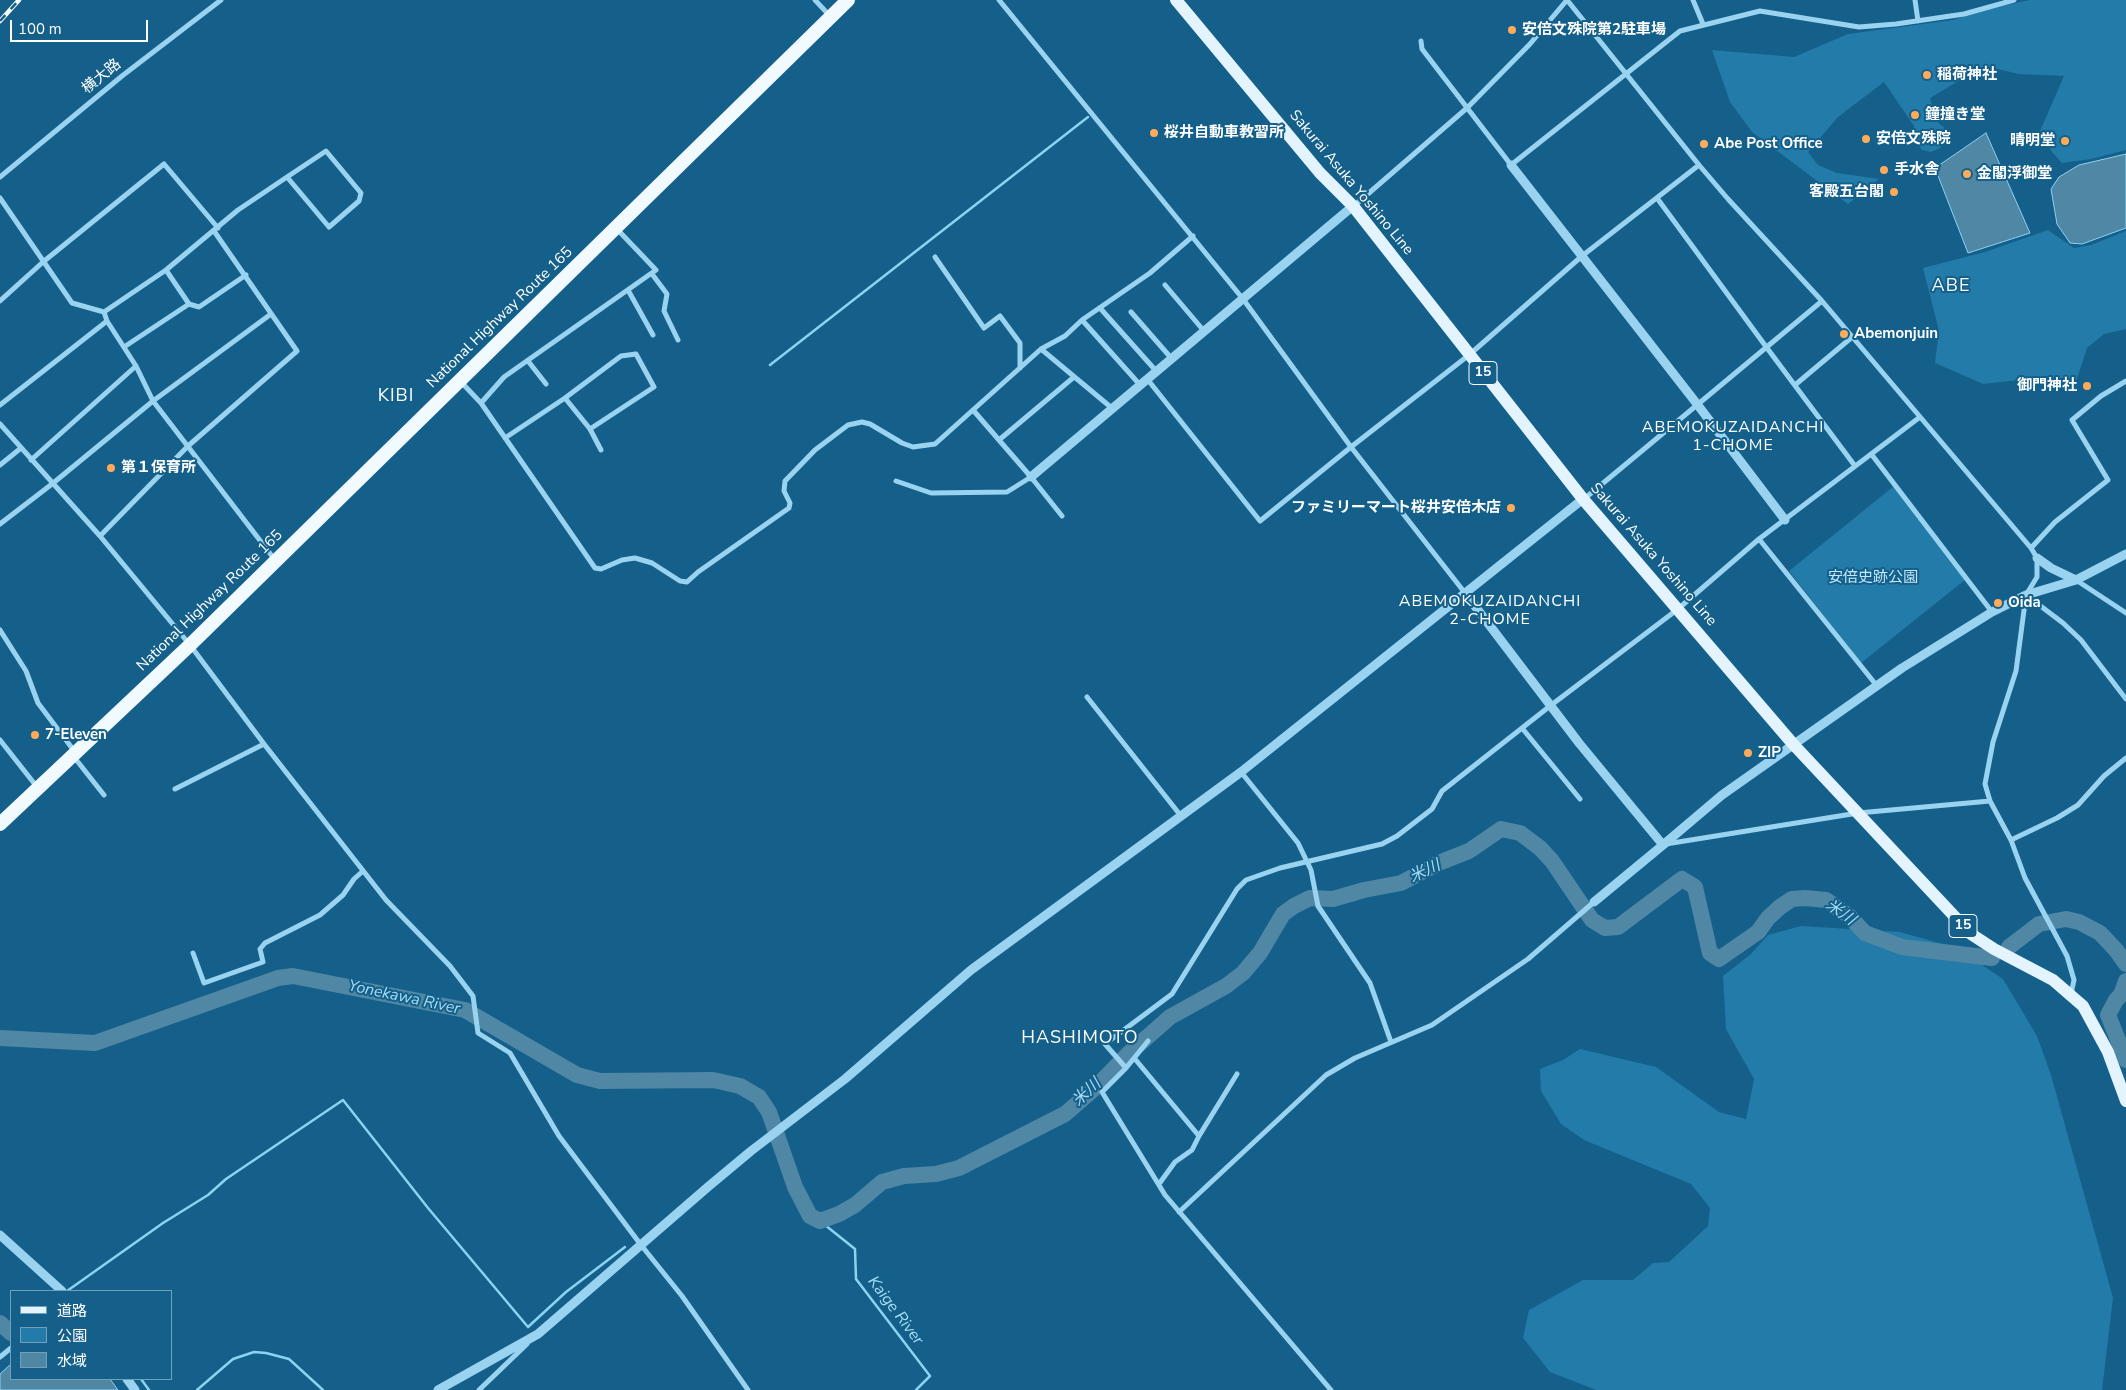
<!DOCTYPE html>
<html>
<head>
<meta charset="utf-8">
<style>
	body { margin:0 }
	#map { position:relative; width:2126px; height:1390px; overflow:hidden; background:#14608a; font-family:"Nunito Sans","Noto Sans JP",sans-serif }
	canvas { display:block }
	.legend { position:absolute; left:10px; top:1290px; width:162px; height:90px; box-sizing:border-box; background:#14608a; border:1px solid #72a0b9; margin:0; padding:6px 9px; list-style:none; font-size:15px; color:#fff }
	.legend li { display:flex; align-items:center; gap:10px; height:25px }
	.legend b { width:25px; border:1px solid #72a0b9 }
	.scale { position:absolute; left:10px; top:20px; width:138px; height:22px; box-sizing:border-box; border:2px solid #fff; border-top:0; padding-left:6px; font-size:15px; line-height:18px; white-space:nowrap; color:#fff; -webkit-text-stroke:4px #14608a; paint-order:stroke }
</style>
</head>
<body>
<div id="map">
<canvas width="2126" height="1390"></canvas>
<ul class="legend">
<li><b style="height:6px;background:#e3f4ff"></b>道路</li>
<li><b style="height:14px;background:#227ba8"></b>公園</li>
<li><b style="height:14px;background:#4f87a4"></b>水域</li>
</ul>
<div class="scale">100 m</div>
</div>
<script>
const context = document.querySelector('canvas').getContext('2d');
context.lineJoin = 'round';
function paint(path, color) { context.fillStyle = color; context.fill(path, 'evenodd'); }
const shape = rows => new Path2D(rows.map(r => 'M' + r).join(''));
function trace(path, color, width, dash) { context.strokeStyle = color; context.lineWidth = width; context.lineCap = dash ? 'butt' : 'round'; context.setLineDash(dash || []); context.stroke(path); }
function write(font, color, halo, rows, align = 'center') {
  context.font = font + ' "Nunito Sans","Noto Sans JP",sans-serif'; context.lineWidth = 4; context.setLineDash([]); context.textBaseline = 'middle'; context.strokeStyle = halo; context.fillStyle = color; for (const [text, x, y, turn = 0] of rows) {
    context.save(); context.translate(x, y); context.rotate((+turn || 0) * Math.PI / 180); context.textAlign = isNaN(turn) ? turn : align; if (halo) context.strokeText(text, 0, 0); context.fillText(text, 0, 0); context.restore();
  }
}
paint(shape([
	[2029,0,2126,0,2126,150,2091,159,2062,163,2052,152,2040,131,2064,76,2019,74,1984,66,1930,98,1936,121,1946,129,1947,140,1940,148,1931,152,1922,150,1913,137,1914,126,1884,82,1838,117,1808,152,1818,165,1837,173,1879,179,1848,204,1752,132,1730,102,1712,50,1794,57,1848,34,1953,20,1976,12],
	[2048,230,2074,248,2091,245,2126,231,2126,329,2104,334,2087,348,2073,391,2028,379,1983,384,1935,363,1939,331,1923,268,1985,252],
	[1894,486,1965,580,1861,663,1789,571],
	[1801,926,1900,932,1957,948,2003,979,2037,1036,2051,1075,2113,1298,2102,1390,1596,1390,1550,1372,1523,1338,1529,1310,1583,1280,1633,1280,1653,1263,1669,1262,1708,1226,1710,1208,1691,1184,1584,1140,1561,1124,1541,1091,1540,1069,1563,1060,1580,1049,1656,1067,1719,1112,1746,1119,1754,1079,1726,1029,1723,976,1751,954,1768,935]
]), '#227ba8');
const water = shape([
	[1986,133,2030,233,1968,253,1935,168,1986,133],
	[2126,154,2126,228,2082,244,2070,243,2057,224,2051,189,2059,177,2079,165,2126,154],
	[11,1364,11,1379,110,1379,118,1390,0,1390,0,1374,11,1364]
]);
paint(water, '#4f87a4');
trace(water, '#8cd2f3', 1);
trace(shape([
	[770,365,1088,117],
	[820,1221,855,1249,856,1279,930,1376,916,1390],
	[67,1291,163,1223,208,1195,226,1179,343,1100,428,1208,528,1327,566,1292,625,1247],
	[141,1379,149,1390],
	[197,1390,233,1359,254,1352,266,1353,289,1359,323,1390]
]), '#8cd2f3', 2.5);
trace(shape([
	[2009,947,2039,924,2066,919,2079,922,2100,933,2116,950,2126,964],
	[2126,981,2121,995,2116,1000,2108,1015,2126,1060],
	[0,1038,95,1043,278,978,293,976,465,1010,577,1075,600,1081,713,1080,740,1086,759,1097,769,1112,795,1187,810,1216,820,1221,839,1214,855,1205,882,1182,904,1176,936,1174,959,1168,1065,1114,1095,1088,1127,1055,1170,1017,1226,986,1243,973,1260,953,1283,914,1294,906,1310,898,1333,899,1364,890,1401,883,1441,862,1469,851,1501,829,1520,833,1540,848,1552,861,1592,920,1605,928,1618,927,1682,879,1695,887,1710,953,1719,959,1758,932,1768,918,1780,907,1792,899,1805,898,1826,900,1849,916,1865,933,1902,947,1992,958],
	[0,1323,11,1333]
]), '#4f87a4', 16);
trace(shape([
	[815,0,830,16],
	[999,0,1243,299,1351,447,1465,593],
	[1567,0,1699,165,1728,199,1822,301,2031,548,2037,558,2037,577,2026,595,2016,671,1993,742,1985,784,1990,801,2011,840,2025,878,2067,956,2074,980,2071,994],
	[1693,0,1703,24],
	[1915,0,1918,21],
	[1421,41,1422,49,1511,165,1680,31,1760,11,1859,27,1896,24,1964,14,2014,0],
	[0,177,122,76,221,0],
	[0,198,72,303,104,312],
	[1657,198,1767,348,1855,466],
	[1354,206,1467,108,1530,44,1567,0],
	[935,257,984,328,1000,316,1020,343,1020,368],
	[652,274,667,294,664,311,678,340],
	[1165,285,1204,331],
	[628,290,653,335],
	[0,301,43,262,164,164,218,228],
	[189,304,199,307,246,275],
	[1100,308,1157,372],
	[104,312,166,270,238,210,287,177,326,151,361,193,359,201,329,227,287,177],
	[104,312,107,321,136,366,153,401,275,560],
	[1131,312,1172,359],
	[1082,320,1141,386],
	[124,347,189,304,166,270],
	[1041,349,1113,409],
	[528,361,546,384],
	[1148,380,1260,521,1351,447,1469,355,1582,256,1699,165],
	[461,382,481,403,595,568,601,569,622,560,635,558,652,563,680,581,687,582,698,572,789,508,790,503,784,491,785,481,815,450,848,425,862,422,870,424,902,443,913,447,935,444,1041,349,1065,336,1082,320,1150,273,1193,236],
	[1795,385,1851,338],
	[565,398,590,429,601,450],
	[481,403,504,377,656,270,616,228],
	[0,405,107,321],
	[973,410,1031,477],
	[0,424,100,536,190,645,264,744,386,900,450,966,473,996,478,1033,510,1053,559,1136,641,1245,682,1296,748,1390],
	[505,438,565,398,621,356,636,354,654,387,590,429],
	[999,440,1074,377],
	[1872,455,1992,612],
	[31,460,136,366],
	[0,465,21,448],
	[896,481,931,493,1007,492,1031,477,1062,516],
	[1584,499,1822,301],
	[0,524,52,484,153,401,271,314],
	[100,536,188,446,297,351,214,231],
	[1759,539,1877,686],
	[2031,548,2055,522,2108,480,2072,420,2101,396,2126,381],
	[2076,580,2126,613],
	[2026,595,2063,623,2081,640,2126,699],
	[0,630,26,671,38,703,75,752],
	[1087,697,1181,816],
	[1522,728,1580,799],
	[0,740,37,787],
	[74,757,104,795],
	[1241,772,1298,843,1311,870,1318,906,1370,983,1391,1042],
	[175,789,264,744],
	[2011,840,2057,818,2078,805,2104,776,2126,758],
	[1666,844,1858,813,1990,801],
	[193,953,204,983,263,962,260,949,265,943,320,915,343,895,354,879,363,871],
	[1135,1059,1199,1136,1237,1074],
	[1126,1068,1148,1041],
	[1159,1184,1175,1162,1192,1150,1199,1136],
	[1179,1212,1326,1075,1355,1058,1432,1025,1528,959,1594,902],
	[0,1357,11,1348],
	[479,1390,527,1344],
	[1331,1390,1165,1195,1102,1092,1126,1068,1105,1044,1172,994,1237,889,1246,880,1280,868,1382,844,1397,836,1432,809,1442,791,1550,706,1678,609,1759,539,1920,417]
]), '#9ad3f0', 5);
trace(shape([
	[1511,165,1697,404,1785,520],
	[1031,477,1353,206],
	[2037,558,2051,568,2076,580],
	[1465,593,1579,743,1663,845,1722,795,1902,668,1992,612,2026,595,2076,580,2126,554],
	[1594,902,1663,845],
	[0,1235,62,1291],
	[127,1379,135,1390],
	[438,1390,538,1334,709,1186,751,1151,845,1079,971,970,1241,772,1583,499]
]), '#9ad3f0', 9);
trace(shape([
	[1176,0,1320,173,1353,206,1583,499,1793,744,1971,934,1994,949,2053,980,2083,1006,2108,1052,2126,1101]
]), '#e3f4ff', 12);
trace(shape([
	[0,824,190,645,848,0]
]), '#f1faff', 14);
const rail = shape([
	[0,21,19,0]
]);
trace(rail, '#fff', 4.5);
trace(rail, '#14608a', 2.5, [8]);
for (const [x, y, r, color] of [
	[1512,30,5,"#ffab59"],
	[1927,75,5,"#ffab59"],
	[1915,115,5,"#ffab59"],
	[1154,133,5,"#ffab59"],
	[1866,139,5,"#ffab59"],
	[2065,141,5,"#ffab59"],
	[1704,144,5,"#ffab59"],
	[1884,170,5,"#ffab59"],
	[1967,174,5,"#ffab59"],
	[1894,192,5,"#ffab59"],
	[1844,334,5,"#ffab59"],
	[2087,386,5,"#ffab59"],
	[111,468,5,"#ffab59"],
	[1511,508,5,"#ffab59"],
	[1998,603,5,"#ffab59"],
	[35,735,5,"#ffab59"],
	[1748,753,5,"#ffab59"]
]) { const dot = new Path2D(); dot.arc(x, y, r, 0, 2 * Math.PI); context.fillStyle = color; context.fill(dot); trace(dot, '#14608a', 2); }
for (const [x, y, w] of [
	[1483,373,28],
	[1963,926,28]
]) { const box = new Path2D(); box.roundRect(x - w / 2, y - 11.5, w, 23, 4); context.fillStyle = '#14608a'; context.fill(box); trace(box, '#fff', 1); }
write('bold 14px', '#fff', null, [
	["15",1483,373],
	["15",1963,926]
]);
write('bold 15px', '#fff', '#14608a', [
	["安倍文殊院第2駐車場",1522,30],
	["稲荷神社",1937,75],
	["鐘撞き堂",1925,115],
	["桜井自動車教習所",1164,133],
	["安倍文殊院",1876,139],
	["晴明堂",2055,141,"right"],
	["Abe Post Office",1714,144],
	["手水舎",1894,170],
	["金閣浮御堂",1977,174],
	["客殿五台閣",1884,192,"right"],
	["Abemonjuin",1854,334],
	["御門神社",2077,386,"right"],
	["第１保育所",121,468],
	["ファミリーマート桜井安倍木店",1501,508,"right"],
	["Oida",2008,603],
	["7-Eleven",45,735],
	["ZIP",1758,753]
], 'left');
write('15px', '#fff', '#14608a', [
	["横大路",102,77,-39],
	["Sakurai Asuka Yoshino Line",1351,183,50],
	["National Highway Route 165",500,318,-44],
	["Sakurai Asuka Yoshino Line",1653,555,49],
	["National Highway Route 165",210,601,-44]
]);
write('15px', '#c1e8fc', '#14608a', [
	["安倍史跡公園",1873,578]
]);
context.letterSpacing = '1px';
write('16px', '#fff', '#14608a', [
	["ABEMOKUZAIDANCHI",1733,428],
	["1-CHOME",1733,446],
	["ABEMOKUZAIDANCHI",1490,602],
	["2-CHOME",1490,620]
]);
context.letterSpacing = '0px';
write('italic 16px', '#a6ddf7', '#14608a', [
	["米川",1425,872,-25],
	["米川",1840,913,35],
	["Yonekawa River",404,998,12],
	["米川",1087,1093,-43],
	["Kaige River",895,1311,53]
]);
context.letterSpacing = '1px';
write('18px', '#fff', '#14608a', [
	["ABE",1951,287],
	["KIBI",396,397],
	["HASHIMOTO",1080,1039]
]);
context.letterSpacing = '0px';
</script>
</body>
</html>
